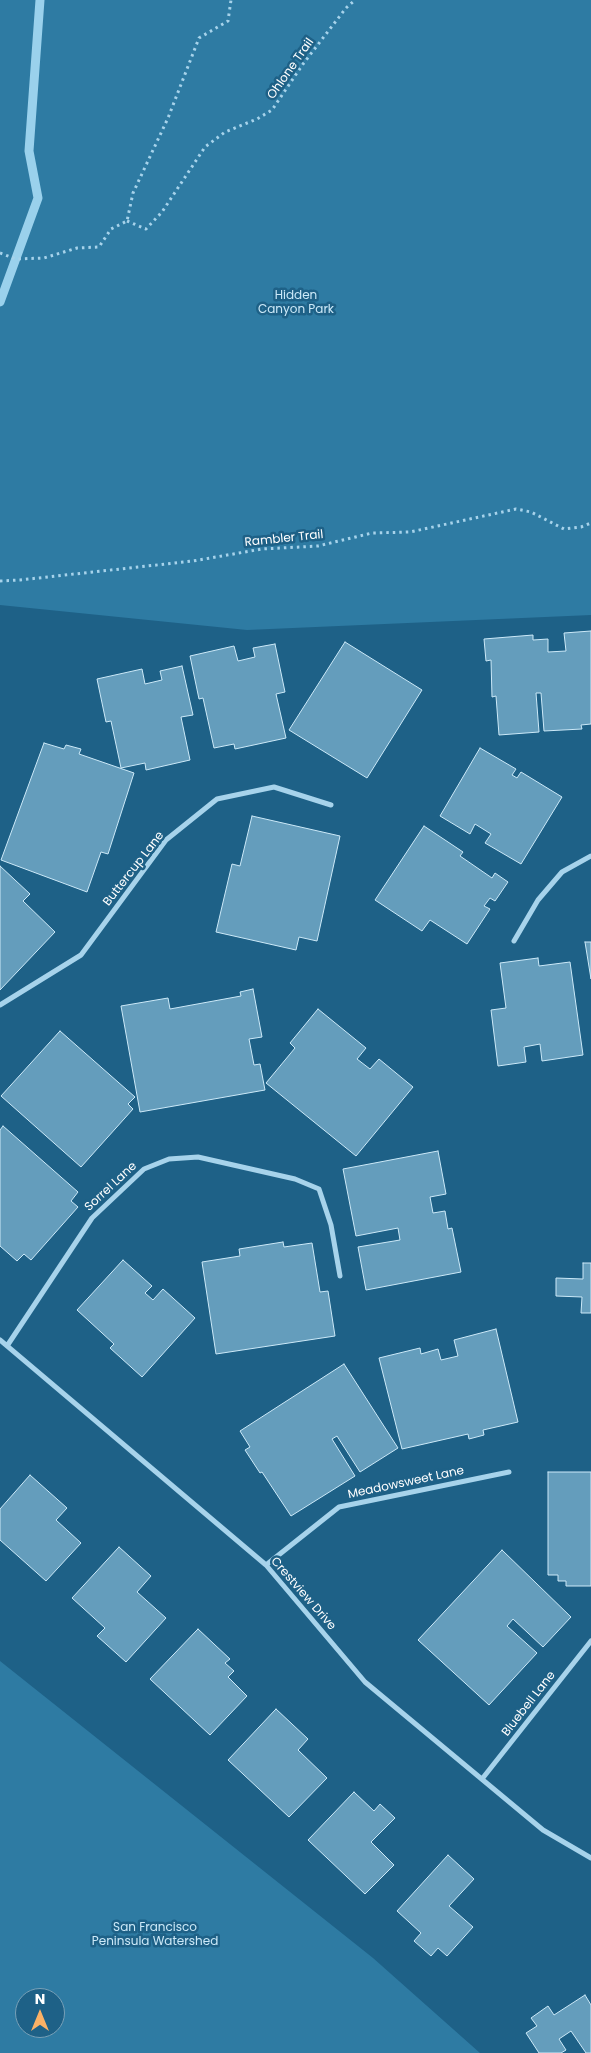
<!DOCTYPE html>
<html>
<head>
<meta charset="utf-8">
<style>
	body { margin:0 }
	#map { position:relative; width:591px; height:2053px; overflow:hidden; background:#1e6187; font-family:Poppins,sans-serif }
	canvas { display:block }
	.north { position:absolute; left:15px; top:1988px; width:50px; height:50px; box-sizing:border-box; background:#1e6187; border:1px solid #78a0b7; border-radius:50%; rotate:0deg; font-size:14px; font-weight:700; line-height:20px; text-align:center; color:#fff }
	.north::after { content:''; display:block; margin:auto; width:18px; height:22px; background:#fab166; clip-path:polygon(50% 0,100% 100%,50% 72%,0 100%) }
</style>
</head>
<body>
<div id="map">
<canvas width="591" height="2053"></canvas>
<div class="north">N</div>
</div>
<script>
const context = document.querySelector('canvas').getContext('2d');
context.lineJoin = 'round';
function paint(path, color) { context.fillStyle = color; context.fill(path, 'evenodd'); }
const shape = rows => new Path2D(rows.map(r => 'M' + r).join(''));
function trace(path, color, width, dash) { context.strokeStyle = color; context.lineWidth = width; context.lineCap = dash ? 'butt' : 'round'; context.setLineDash(dash || []); context.stroke(path); }
function write(font, color, halo, rows, align = 'center') {
  context.font = font + ' Poppins,sans-serif'; context.lineWidth = 5; context.setLineDash([]); context.textBaseline = 'middle'; context.strokeStyle = halo; context.fillStyle = color; for (const [text, x, y, turn = 0] of rows) {
    context.save(); context.translate(x, y); context.rotate((+turn || 0) * Math.PI / 180); context.textAlign = isNaN(turn) ? turn : align; if (halo) context.strokeText(text, 0, 0); context.fillText(text, 0, 0); context.restore();
  }
}
paint(shape([
	[0,0,591,0,591,615,247,630,0,605],
	[0,1661,373,1958,480,2053,0,2053],
	[25,1998,55,1998,55,2028,25,2028]
]), '#2e7ba3');
trace(shape([
	[0,302,38,198,29,151,40,0]
]), '#9ad1ec', 9);
const building = shape([
	[591,631,591,724,581,725,582,729,544,731,541,693,536,693,539,732,499,735,496,696,492,697,491,660,486,661,484,639,533,635,533,640,548,639,548,652,566,651,564,633,591,631],
	[345,642,422,690,367,778,289,730,345,642],
	[275,644,285,692,276,694,286,738,235,749,234,744,214,748,203,698,199,699,190,656,234,646,238,661,255,657,253,648,275,644],
	[182,666,193,715,181,717,190,760,146,770,145,763,121,768,111,721,106,722,97,679,142,669,145,684,162,680,160,671,182,666],
	[44,743,64,749,66,745,81,749,79,754,134,773,108,854,101,852,87,892,1,860,44,743],
	[480,748,516,769,512,775,517,778,521,772,562,797,521,864,485,843,491,834,475,824,470,834,440,816,480,748],
	[252,816,340,836,317,941,299,937,296,950,216,932,232,864,240,866,252,816],
	[424,826,463,852,460,856,492,878,495,873,508,882,495,901,490,898,484,906,490,909,467,944,430,920,422,931,375,900,424,826],
	[0,866,30,894,23,901,55,932,0,990,0,866],
	[585,942,591,942,591,979,585,942],
	[538,958,539,966,570,962,583,1055,542,1061,540,1044,524,1047,526,1062,498,1066,491,1010,506,1008,500,963,538,958],
	[253,989,262,1037,249,1039,254,1065,260,1064,265,1090,140,1112,121,1006,168,998,170,1009,241,996,240,992,253,989],
	[318,1009,366,1048,357,1059,370,1069,379,1059,413,1087,356,1156,266,1083,295,1048,290,1043,318,1009],
	[60,1031,135,1097,128,1104,133,1109,81,1167,1,1096,60,1031],
	[3,1126,78,1192,71,1201,78,1207,31,1260,24,1254,17,1261,0,1246,0,1130,3,1126],
	[438,1151,446,1194,430,1197,433,1213,445,1211,448,1229,452,1228,461,1272,366,1290,358,1247,400,1240,398,1228,356,1236,343,1169,438,1151],
	[283,1242,284,1247,312,1243,320,1292,328,1291,335,1336,216,1354,202,1262,240,1256,239,1249,283,1242],
	[123,1260,152,1286,145,1293,153,1300,163,1289,195,1318,142,1377,110,1348,114,1344,77,1310,123,1260],
	[583,1263,591,1263,591,1313,581,1313,582,1297,556,1296,556,1278,583,1279,583,1263],
	[496,1329,518,1422,483,1430,484,1435,469,1439,468,1434,402,1449,379,1358,420,1348,421,1354,438,1349,441,1360,458,1356,454,1340,496,1329],
	[344,1364,398,1448,360,1472,337,1436,332,1439,355,1476,291,1516,262,1472,260,1473,245,1450,250,1447,240,1431,344,1364],
	[548,1472,591,1472,591,1586,566,1586,566,1581,558,1581,558,1575,548,1575,548,1472],
	[30,1475,67,1508,56,1520,81,1543,46,1581,0,1540,0,1509,30,1475],
	[119,1547,151,1576,137,1592,166,1618,126,1662,97,1636,105,1628,72,1598,119,1547],
	[502,1550,571,1617,543,1647,513,1619,507,1626,537,1653,489,1705,418,1640,502,1550],
	[198,1629,230,1659,225,1663,234,1671,228,1677,247,1696,210,1735,150,1679,198,1629],
	[276,1709,308,1739,298,1750,327,1778,289,1817,228,1760,276,1709],
	[354,1792,374,1811,380,1804,395,1818,371,1842,394,1865,365,1894,308,1840,354,1792],
	[448,1855,474,1879,449,1906,473,1927,447,1956,438,1948,431,1956,414,1941,421,1933,397,1911,448,1855],
	[585,1995,591,2005,591,2053,586,2053,571,2031,559,2039,566,2050,561,2053,539,2053,526,2033,537,2026,531,2018,548,2006,554,2015,585,1995]
]);
paint(building, '#649dbc');
trace(building, '#cce9f8', 1);
trace(shape([
	[127,221,146,229,162,212,205,147,225,132,257,119,272,110,303,64,346,8,355,0],
	[0,253,16,259,44,258,77,248,99,247,111,229,127,221,133,193,168,118,199,38,228,21,231,0],
	[0,581,20,580,193,561,262,549,318,546,372,533,410,532,516,509,531,512,564,529,581,527,591,523]
]), '#a7d3eb', 3, [2.5, 4]);
trace(shape([
	[514,941,538,900,562,872,591,856],
	[0,1005,81,955,166,840,217,799,274,787,331,805],
	[0,1340,266,1565,365,1682,543,1830,591,1858],
	[7,1346,92,1218,144,1169,169,1159,198,1157,295,1179,319,1189,331,1225,340,1276],
	[266,1565,339,1507,509,1472],
	[482,1779,591,1641]
]), '#a7d3eb', 5);
write('12px', '#fff', '#1e6187', [
	["Ohlone Trail",291,69,-55],
	["Rambler Trail",284,539,-6],
	["Buttercup Lane",134,869,-52],
	["Sorrel Lane",111,1187,-43],
	["Meadowsweet Lane",406,1483,-12],
	["Crestview Drive",303,1594,49],
	["Bluebell Lane",529,1704,-52]
]);
write('12px', '#cce9f8', '#1e6187', [
	["Hidden",296,296],
	["Canyon Park",296,310],
	["San Francisco",155,1928],
	["Peninsula Watershed",155,1942]
]);
</script>
</body>
</html>
